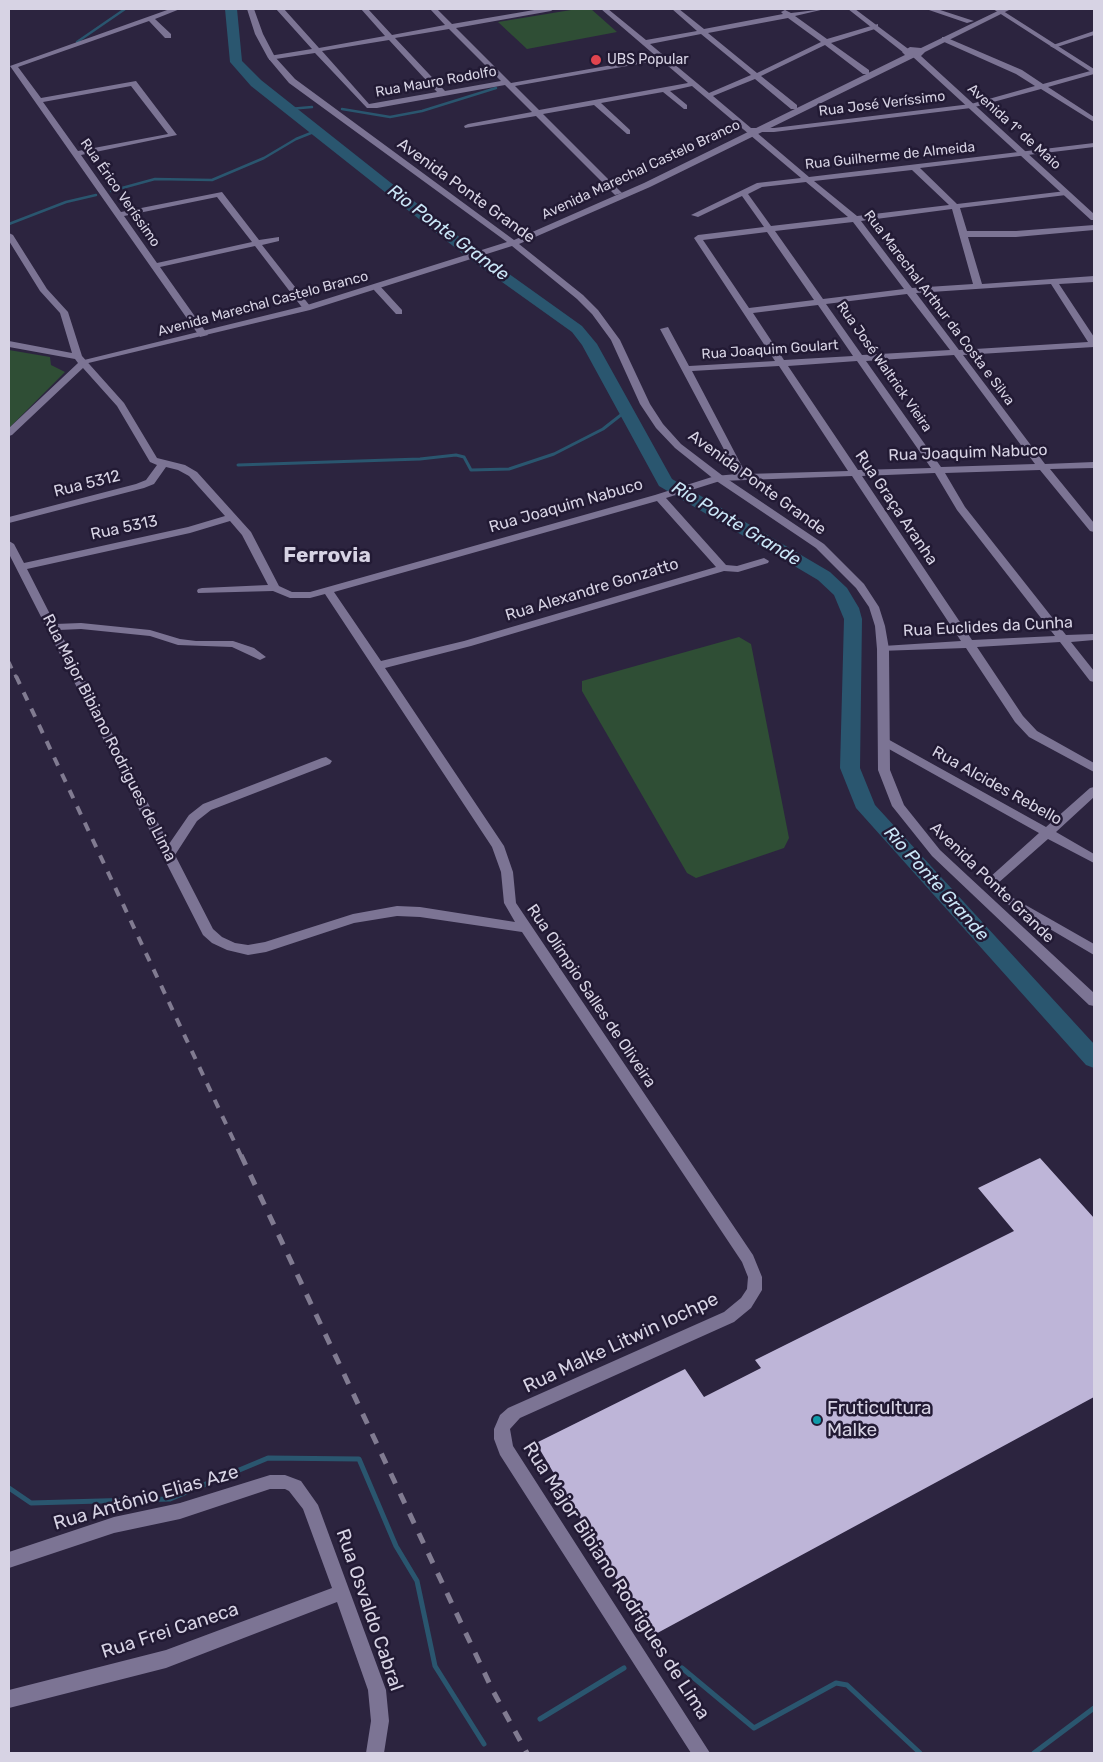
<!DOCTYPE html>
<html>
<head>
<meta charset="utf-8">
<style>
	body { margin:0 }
	#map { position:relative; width:1103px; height:1762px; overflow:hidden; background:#2c243f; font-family:Rubik,sans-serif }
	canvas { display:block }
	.frame { position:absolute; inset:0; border:10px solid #d7d3e4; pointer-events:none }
</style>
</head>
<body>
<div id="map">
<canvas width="1103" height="1762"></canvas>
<div class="frame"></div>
</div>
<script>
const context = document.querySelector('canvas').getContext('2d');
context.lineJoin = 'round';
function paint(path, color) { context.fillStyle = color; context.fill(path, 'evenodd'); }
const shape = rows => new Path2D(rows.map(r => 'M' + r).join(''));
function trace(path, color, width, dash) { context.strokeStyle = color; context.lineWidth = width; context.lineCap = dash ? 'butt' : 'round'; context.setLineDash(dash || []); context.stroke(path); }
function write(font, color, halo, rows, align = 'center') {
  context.font = font + ' Rubik,sans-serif'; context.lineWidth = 5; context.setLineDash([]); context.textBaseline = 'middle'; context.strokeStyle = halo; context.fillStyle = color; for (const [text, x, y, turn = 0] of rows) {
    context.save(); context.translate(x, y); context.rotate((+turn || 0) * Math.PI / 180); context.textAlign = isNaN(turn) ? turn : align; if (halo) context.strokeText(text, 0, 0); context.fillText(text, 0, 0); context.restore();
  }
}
paint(shape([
	[577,9,591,9,617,32,527,49,498,22],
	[9,350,50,357,51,365,65,372,9,428],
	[739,637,751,644,789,838,784,848,696,878,687,873,582,691,582,681]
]), '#2f4e35');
trace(shape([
	[77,42,125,9],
	[289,109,312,107],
	[342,109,390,117,422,111,496,88],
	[111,191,155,179,212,180,264,158,296,139,316,131],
	[9,224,66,202,96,195]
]), '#2a566f', 2.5);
trace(shape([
	[238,465,420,459,456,455,464,457,471,470,509,469,554,454,603,429,626,411]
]), '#2a566f', 3);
trace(shape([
	[9,1488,31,1503,170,1499,268,1458,359,1459,396,1546,417,1581,435,1666,484,1744],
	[682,1668,754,1728,836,1683,847,1685,920,1753],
	[540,1719,624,1668],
	[1034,1753,1094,1708]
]), '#2a566f', 5);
paint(shape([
	[225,9,237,9,242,61,261,80,477,251,582,326,597,344,672,479,830,572,847,588,859,608,862,619,860,768,875,805,1094,1044,1094,1068,1086,1065,856,808,840,768,844,619,834,595,818,580,659,486,582,345,572,332,467,257,251,86,230,62,225,9]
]), '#2a566f');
paint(shape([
	[1040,1158,1094,1218,1094,1397,650,1637,536,1443,685,1369,704,1397,761,1368,755,1360,1014,1231,978,1188]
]), '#beb5d8');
paint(shape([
	[170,9,180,9,155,19,171,34,171,38,165,38,149,21,18,67,41,98,136,81,177,135,81,155,121,212,222,192,259,240,279,237,279,241,262,245,310,306,310,310,304,310,255,246,160,267,208,335,200,337,10,66,170,9],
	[131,86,168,134,78,151,43,102,131,86],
	[217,197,252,242,157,263,124,216,217,197],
	[276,9,284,9,319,48,385,36,361,9,368,9,392,35,445,25,430,9,437,9,452,24,540,9,554,9,551,11,456,28,511,83,657,57,601,9,608,9,646,40,697,31,672,9,679,9,704,29,783,14,781,12,785,10,791,13,825,9,795,16,827,39,878,24,878,28,831,43,869,70,869,74,863,74,825,45,761,76,797,105,797,109,791,109,755,79,713,96,751,128,774,128,971,104,1035,86,1016,74,942,41,942,37,945,37,1022,70,1043,84,1094,70,1094,74,1048,87,1094,117,1094,122,1041,89,971,108,774,132,756,132,809,177,1094,143,1094,147,920,168,957,204,1066,191,1070,193,1066,195,960,208,967,231,1016,231,1094,225,1094,230,1016,237,968,237,982,284,1094,276,1094,282,1059,284,1094,337,1094,347,963,355,1045,464,1094,462,1094,468,1050,469,1094,523,1094,532,1090,531,1040,470,945,473,965,507,1066,635,1094,634,1094,640,1071,642,1094,671,1094,682,1090,681,1060,642,977,647,1023,716,1037,731,1094,763,1094,772,1029,737,1015,722,966,648,879,651,877,649,879,647,883,646,961,641,852,476,720,481,666,498,726,565,737,566,764,558,769,561,768,563,738,572,724,571,471,646,385,668,504,846,513,872,516,903,753,1255,762,1277,762,1290,751,1308,734,1322,520,1418,510,1429,513,1446,710,1753,691,1753,500,1455,494,1439,494,1429,500,1415,508,1408,724,1312,741,1298,747,1289,748,1277,742,1262,522,932,420,917,397,916,354,923,266,952,248,955,227,950,212,943,203,935,9,554,9,541,14,544,24,563,188,527,225,516,189,476,178,470,166,467,154,484,144,488,9,523,9,517,136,484,146,480,157,465,150,462,117,406,83,368,12,435,9,436,9,428,78,363,75,359,9,347,9,341,72,353,60,313,40,291,9,241,9,233,13,235,47,289,68,312,82,356,124,403,157,458,185,465,197,472,251,532,279,586,292,592,310,592,655,495,715,476,737,474,660,329,668,327,689,366,775,361,694,238,698,235,764,227,742,196,698,217,691,215,757,183,801,178,692,86,670,91,687,105,687,109,684,109,663,92,601,103,630,130,630,134,627,134,594,105,543,114,622,193,615,195,536,116,465,128,464,126,468,124,532,112,505,85,377,108,367,108,315,53,269,60,269,56,312,49,276,9],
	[788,18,821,42,757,73,708,33,788,18],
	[449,29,501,81,445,91,395,38,449,29],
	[701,34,751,75,709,93,650,44,701,34],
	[389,40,437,92,369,104,322,51,389,40],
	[661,60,688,83,539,110,515,86,661,60],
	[912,170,949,205,857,216,814,181,912,170],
	[806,182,848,217,771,226,748,194,762,187,806,182],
	[952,209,973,284,912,288,861,221,952,209],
	[853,222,904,289,823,299,775,231,853,222],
	[767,232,814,300,749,308,703,240,767,232],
	[1051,284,1088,342,959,350,916,293,1051,284],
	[907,294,950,350,862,355,826,304,907,294],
	[818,305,853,356,784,360,753,313,818,305],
	[954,355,1035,464,941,467,866,361,954,355],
	[857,361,931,468,858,470,788,366,857,361],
	[779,366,848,471,746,474,692,371,779,366],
	[935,473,957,510,1055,636,972,640,862,476,935,473],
	[657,501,716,567,464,641,381,661,334,592,657,501],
	[230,521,242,535,268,585,202,588,198,589,197,591,198,593,273,591,290,598,310,598,325,594,492,847,501,872,504,903,515,922,420,907,397,906,353,914,265,942,248,945,235,943,222,937,213,929,175,855,197,821,211,810,330,764,332,761,326,757,322,758,203,804,189,815,169,844,59,630,81,629,150,636,178,645,232,647,260,660,266,657,254,648,233,641,196,641,180,639,150,630,81,623,55,624,27,569,190,533,230,521],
	[926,9,937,9,974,21,967,23,926,9],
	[1094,31,1094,35,1054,48,1050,46,1094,31],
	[374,286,380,286,402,310,402,314,396,314,374,290,374,286],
	[884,737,1046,827,1090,788,1094,787,1094,797,1056,832,1094,854,1094,863,1048,839,997,884,989,884,987,881,989,878,1039,833,880,744,878,741,884,737],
	[1008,895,1094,944,1094,955,1004,902,1002,899,1004,896,1008,895],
	[270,1475,285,1475,301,1481,318,1505,386,1690,389,1721,384,1753,366,1753,371,1721,368,1690,337,1602,166,1668,9,1708,9,1690,166,1650,332,1588,303,1509,289,1491,285,1489,270,1489,180,1519,114,1533,9,1568,9,1552,114,1517,180,1503,270,1475]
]), '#7c7494');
paint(shape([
	[247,9,254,9,263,34,275,57,295,79,514,240,644,183,909,53,915,53,915,57,650,187,519,244,583,295,598,310,620,340,650,404,663,424,681,444,723,476,824,544,864,584,879,607,885,626,889,649,890,770,904,805,940,850,1094,993,1094,1006,1089,1005,932,856,892,806,878,770,877,649,875,626,869,607,856,588,816,548,715,480,675,448,656,428,640,404,611,340,592,314,577,299,512,246,310,310,80,365,80,361,304,306,507,242,289,83,268,58,255,34,247,9],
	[848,9,855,9,911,51,904,53,848,9],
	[993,9,1000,9,1094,69,1094,74,993,9]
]), '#7c7494');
paint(shape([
	[1002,9,1011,9,925,52,921,56,1094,214,1094,220,1091,220,913,57,907,57,902,52,910,47,921,48,1002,9]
]), '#7c7494');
trace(shape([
	[9,662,16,677]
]), '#817b91', 3, [7, 7]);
trace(shape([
	[16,676,241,1156]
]), '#817b91', 4, [9, 9]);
trace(shape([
	[241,1155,493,1691,527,1753]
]), '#817b91', 5, [11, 11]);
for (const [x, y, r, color] of [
	[596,60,6,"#e0444e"],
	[817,1420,5,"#0f9aa8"]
]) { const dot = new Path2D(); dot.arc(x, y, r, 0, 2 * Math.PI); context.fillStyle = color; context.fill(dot); trace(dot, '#221a34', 2); }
write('14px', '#d7d3e4', '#221a34', [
	["UBS Popular",607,60]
], 'left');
write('14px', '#d7d3e4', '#221a34', [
	["Rua Mauro Rodolfo",436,82,-10],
	["Rua José Veríssimo",882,104,-7],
	["Avenida 1º de Maio",1014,127,42],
	["Rua Guilherme de Almeida",890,156,-6],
	["Avenida Marechal Castelo Branco",641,170,-25],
	["Rua Érico Veríssimo",120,193,55],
	["Avenida Marechal Castelo Branco",263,304,-15],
	["Rua Marechal Arthur da Costa e Silva",939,308,53],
	["Rua Joaquim Goulart",770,350,-4],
	["Rua José Waltrick Vieira",884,367,55]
]);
write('16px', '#d7d3e4', '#221a34', [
	["Avenida Ponte Grande",466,191,36],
	["Rua Joaquim Nabuco",968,453,-2],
	["Avenida Ponte Grande",757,483,36],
	["Rua 5312",87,484,-14],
	["Rua Joaquim Nabuco",566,506,-16],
	["Rua Graça Aranha",896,508,56],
	["Rua 5313",124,528,-12],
	["Rua Alexandre Gonzatto",592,590,-17],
	["Rua Euclides da Cunha",988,627,-3],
	["Rua Major Bibiano Rodrigues de Lima",109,738,63],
	["Rua Alcides Rebello",997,786,29],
	["Avenida Ponte Grande",992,883,44],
	["Rua Olímpio Salles de Oliveira",591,996,56]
]);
write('italic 18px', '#cae6f7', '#221a34', [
	["Rio Ponte Grande",448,233,37],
	["Rio Ponte Grande",736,524,31],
	["Rio Ponte Grande",936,884,48]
]);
write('19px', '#d7d3e4', '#221a34', [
	["Rua Malke Litwin Iochpe",621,1343,-25],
	["Rua Antônio Elias Aze",146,1498,-16],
	["Rua Major Bibiano Rodrigues de Lima",616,1581,57],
	["Rua Osvaldo Cabral",369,1610,71],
	["Rua Frei Caneca",170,1631,-18]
]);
write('19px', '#d7d3e4', '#221a34', [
	["Fruticultura",827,1409],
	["Malke",827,1431]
], 'left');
write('bold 21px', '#d7d3e4', '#221a34', [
	["Ferrovia",327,556]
]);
</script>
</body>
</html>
